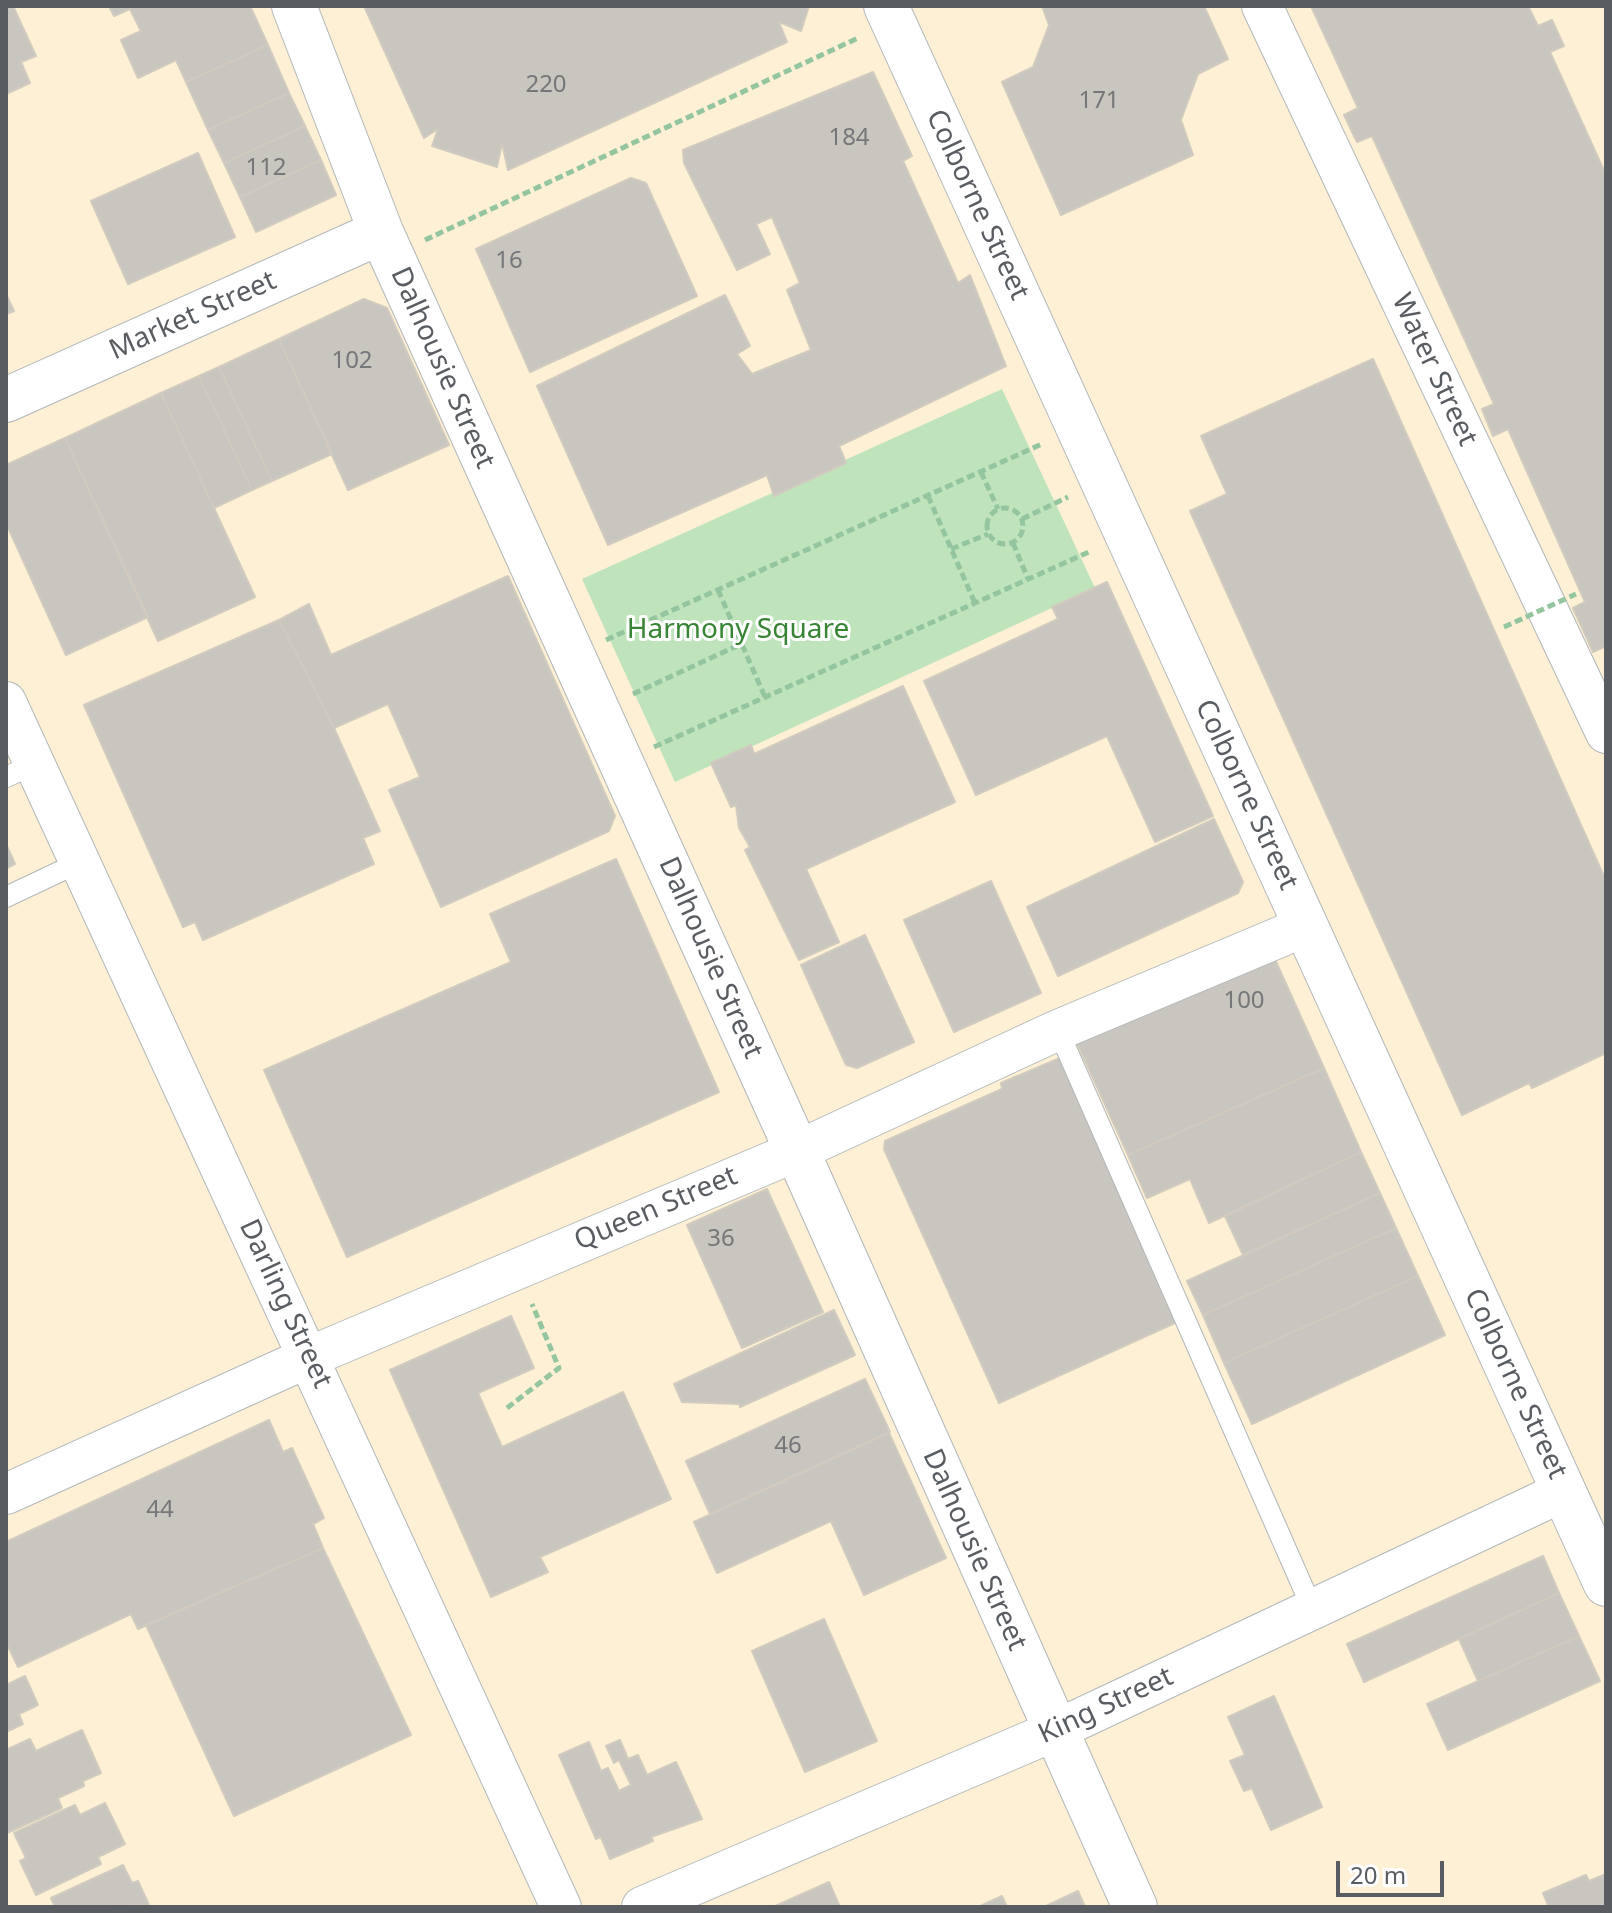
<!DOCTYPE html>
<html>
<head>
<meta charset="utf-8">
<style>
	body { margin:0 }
	#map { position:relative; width:1612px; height:1913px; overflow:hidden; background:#ece8e0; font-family:"Noto Sans",sans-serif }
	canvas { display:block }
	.frame { position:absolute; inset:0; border:8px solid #595d61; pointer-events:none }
	.scale { position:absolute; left:1336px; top:1861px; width:108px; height:36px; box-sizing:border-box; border:4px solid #595d61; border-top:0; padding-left:10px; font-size:24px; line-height:28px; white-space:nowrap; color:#595d61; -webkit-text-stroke:6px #fff; paint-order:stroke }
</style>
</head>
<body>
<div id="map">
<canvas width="1612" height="1913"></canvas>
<div class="frame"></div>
<div class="scale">20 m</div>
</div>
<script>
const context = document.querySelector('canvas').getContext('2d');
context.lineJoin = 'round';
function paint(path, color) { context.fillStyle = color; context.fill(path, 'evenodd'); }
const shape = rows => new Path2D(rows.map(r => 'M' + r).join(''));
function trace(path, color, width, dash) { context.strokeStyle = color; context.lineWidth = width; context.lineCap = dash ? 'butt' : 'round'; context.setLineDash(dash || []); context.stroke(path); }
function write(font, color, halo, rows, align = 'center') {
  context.font = font + ' "Noto Sans",sans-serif'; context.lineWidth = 6; context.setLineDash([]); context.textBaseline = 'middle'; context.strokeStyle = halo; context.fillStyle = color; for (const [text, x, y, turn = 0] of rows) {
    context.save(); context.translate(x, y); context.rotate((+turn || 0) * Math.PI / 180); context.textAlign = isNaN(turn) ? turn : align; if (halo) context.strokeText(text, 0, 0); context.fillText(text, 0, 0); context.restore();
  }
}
paint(shape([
	[6,6,1606,6,1606,1907,6,1907]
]), '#fef0d4');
paint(shape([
	[1002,389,1095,588,675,782,582,579]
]), '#bfe4bc');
const building = shape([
	[6,6,13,6,36,56,21,62,30,83,6,94,6,6],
	[109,6,250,6,268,45,186,82,176,60,138,78,121,40,141,31,130,9,114,16,109,6],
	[364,6,809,6,801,31,779,22,787,42,508,170,502,143,497,167,432,146,438,129,424,138,364,6],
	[1042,6,1204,6,1228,59,1198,74,1181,120,1193,155,1061,215,1002,82,1033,67,1049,25,1042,6],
	[1311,6,1528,6,1538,26,1552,20,1564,46,1550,52,1606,175,1606,646,1593,652,1573,608,1585,602,1508,429,1493,436,1482,409,1494,404,1372,136,1357,142,1344,115,1358,108,1311,6],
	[268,45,289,93,208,130,186,82,268,45],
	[873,72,912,156,903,161,958,283,970,275,1006,366,839,446,846,463,774,496,767,475,608,545,537,386,725,295,750,346,737,354,752,374,811,350,787,290,800,283,772,217,756,224,770,254,737,270,684,163,683,150,873,72],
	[289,93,305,126,224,163,208,130,289,93],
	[305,126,321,160,240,197,224,163,305,126],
	[198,153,235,237,128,284,91,201,198,153],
	[321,160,336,195,256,232,240,197,321,160],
	[631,178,646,183,697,296,530,372,476,249,631,178],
	[6,294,14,311,6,314,6,294],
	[364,299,387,308,449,445,348,490,279,339,364,299],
	[279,339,332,454,272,481,219,367,279,339],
	[1373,359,1606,881,1606,1053,1532,1088,1529,1083,1462,1115,1190,511,1227,494,1201,436,1373,359],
	[219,367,272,481,252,490,199,376,219,367],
	[199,376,252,490,214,508,161,393,199,376],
	[161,393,255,597,158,641,65,438,161,393],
	[65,438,148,617,66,655,6,523,6,465,65,438],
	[508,576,615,816,609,831,441,907,389,790,420,777,388,704,334,728,279,620,309,604,331,655,508,576],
	[1107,582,1213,816,1155,842,1107,736,976,795,924,681,1058,619,1052,607,1107,582],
	[279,620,334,728,380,831,363,838,374,864,203,940,195,922,183,927,84,705,279,620],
	[903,686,955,802,806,869,839,942,799,960,745,850,750,847,739,828,736,805,731,807,711,763,751,745,754,754,903,686],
	[1214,819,1243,882,1238,893,1058,976,1027,907,1214,819],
	[6,844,15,864,6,869,6,844],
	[616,859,719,1092,347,1257,264,1070,511,962,490,914,616,859],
	[991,881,1041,993,954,1032,904,920,991,881],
	[865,935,914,1042,857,1068,846,1065,801,965,865,935],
	[1273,955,1324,1068,1128,1155,1077,1043,1273,955],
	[1060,1058,1177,1322,999,1403,884,1149,885,1141,1002,1089,1001,1083,1060,1058],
	[1324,1068,1361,1152,1209,1223,1190,1179,1147,1198,1128,1155,1324,1068],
	[1361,1152,1380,1193,1243,1255,1225,1216,1361,1152],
	[767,1189,823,1312,742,1348,687,1225,767,1189],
	[1380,1193,1396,1228,1203,1315,1187,1281,1380,1193],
	[1396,1228,1418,1276,1224,1363,1203,1315,1396,1228],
	[1418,1276,1445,1335,1252,1424,1224,1363,1418,1276],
	[834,1310,855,1355,740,1407,739,1404,682,1402,674,1384,834,1310],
	[511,1316,534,1368,478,1393,502,1447,623,1392,671,1499,540,1557,548,1572,491,1597,390,1370,511,1316],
	[865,1379,890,1432,710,1514,686,1461,865,1379],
	[269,1420,283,1452,292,1448,324,1518,313,1524,323,1548,138,1629,131,1614,18,1667,6,1642,6,1542,269,1420],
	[889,1433,946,1558,864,1595,831,1521,717,1573,694,1522,889,1433],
	[323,1548,411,1735,234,1816,146,1625,323,1548],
	[1543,1556,1559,1593,1364,1682,1347,1644,1543,1556],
	[1559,1593,1579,1636,1478,1681,1459,1639,1559,1593],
	[824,1619,877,1741,805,1772,752,1651,824,1619],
	[1579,1636,1600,1681,1448,1750,1427,1704,1579,1636],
	[25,1676,38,1705,19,1714,23,1724,6,1732,6,1685,25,1676],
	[1274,1696,1322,1807,1271,1830,1252,1788,1244,1791,1230,1761,1245,1755,1228,1717,1274,1696],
	[82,1730,101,1773,83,1781,84,1786,58,1798,62,1808,7,1833,6,1750,30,1739,36,1751,82,1730],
	[620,1740,628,1759,638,1755,647,1775,676,1762,702,1819,651,1837,653,1841,610,1859,601,1837,596,1839,559,1755,589,1742,601,1771,608,1768,619,1791,631,1785,619,1760,614,1763,606,1746,620,1740],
	[105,1803,125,1844,98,1857,101,1864,36,1895,20,1861,26,1858,14,1833,75,1805,80,1815,105,1803],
	[123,1865,132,1883,138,1881,149,1905,55,1907,51,1898,123,1865],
	[1606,1874,1606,1907,1549,1907,1543,1893,1586,1875,1589,1881,1606,1874],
	[829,1882,840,1907,773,1907,829,1882],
	[1078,1891,1085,1907,1044,1907,1078,1891],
	[1002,1896,1007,1907,978,1907,1002,1896]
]);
paint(building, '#c9c5bf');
trace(building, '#d1cabf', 2);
const service = shape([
	[6,777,35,764],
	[6,897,80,862],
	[1058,1030,1312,1608]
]);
const minor = shape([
	[1262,6,1606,733],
	[6,702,561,1907],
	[6,1494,309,1357,797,1151,1058,1030,1306,926],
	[642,1907,1054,1731,1564,1491]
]);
const secondary = shape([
	[294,6,381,232,797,1151,1135,1907],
	[886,6,1606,1584],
	[6,400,381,232]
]);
trace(service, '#b3b7bb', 22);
trace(minor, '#b3b7bb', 42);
trace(secondary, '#b2b6bb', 46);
trace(shape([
	[425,240,858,38],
	[981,472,998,509],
	[928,496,975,603],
	'987 526a18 18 0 1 1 36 0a18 18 0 1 1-36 0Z',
	[1022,519,1068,497],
	[1013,543,1028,579],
	[951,549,988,534],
	[718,590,765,697],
	[606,640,1042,444],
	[633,694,741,644],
	[654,747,1091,551],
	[507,1408,559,1368,532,1304]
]), '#95c59f', 5, [8, 4]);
trace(service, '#fff', 20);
trace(minor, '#fff', 40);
trace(secondary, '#fff', 44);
trace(shape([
	[1504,627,1576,594]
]), '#95c59f', 5, [8, 4]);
write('24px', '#757778', null, [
	["220",546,85],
	["171",1099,101],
	["184",849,138],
	["112",266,168],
	["16",509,261],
	["102",352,361],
	["100",1244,1001],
	["36",721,1239],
	["46",788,1446],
	["44",160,1510]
]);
write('28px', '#595d61', '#fff', [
	["Colborne Street",977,205,65],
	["Market Street",193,316,-24],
	["Dalhousie Street",442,368,66],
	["Water Street",1434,370,65],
	["Colborne Street",1246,795,65],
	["Dalhousie Street",710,958,66],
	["Queen Street",656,1209,-23],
	["Darling Street",285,1304,65],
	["Colborne Street",1515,1384,65],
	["Dalhousie Street",974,1550,66],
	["King Street",1106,1706,-25]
]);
write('28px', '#378534', '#fff', [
	["Harmony Square",738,630]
]);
</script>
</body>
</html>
